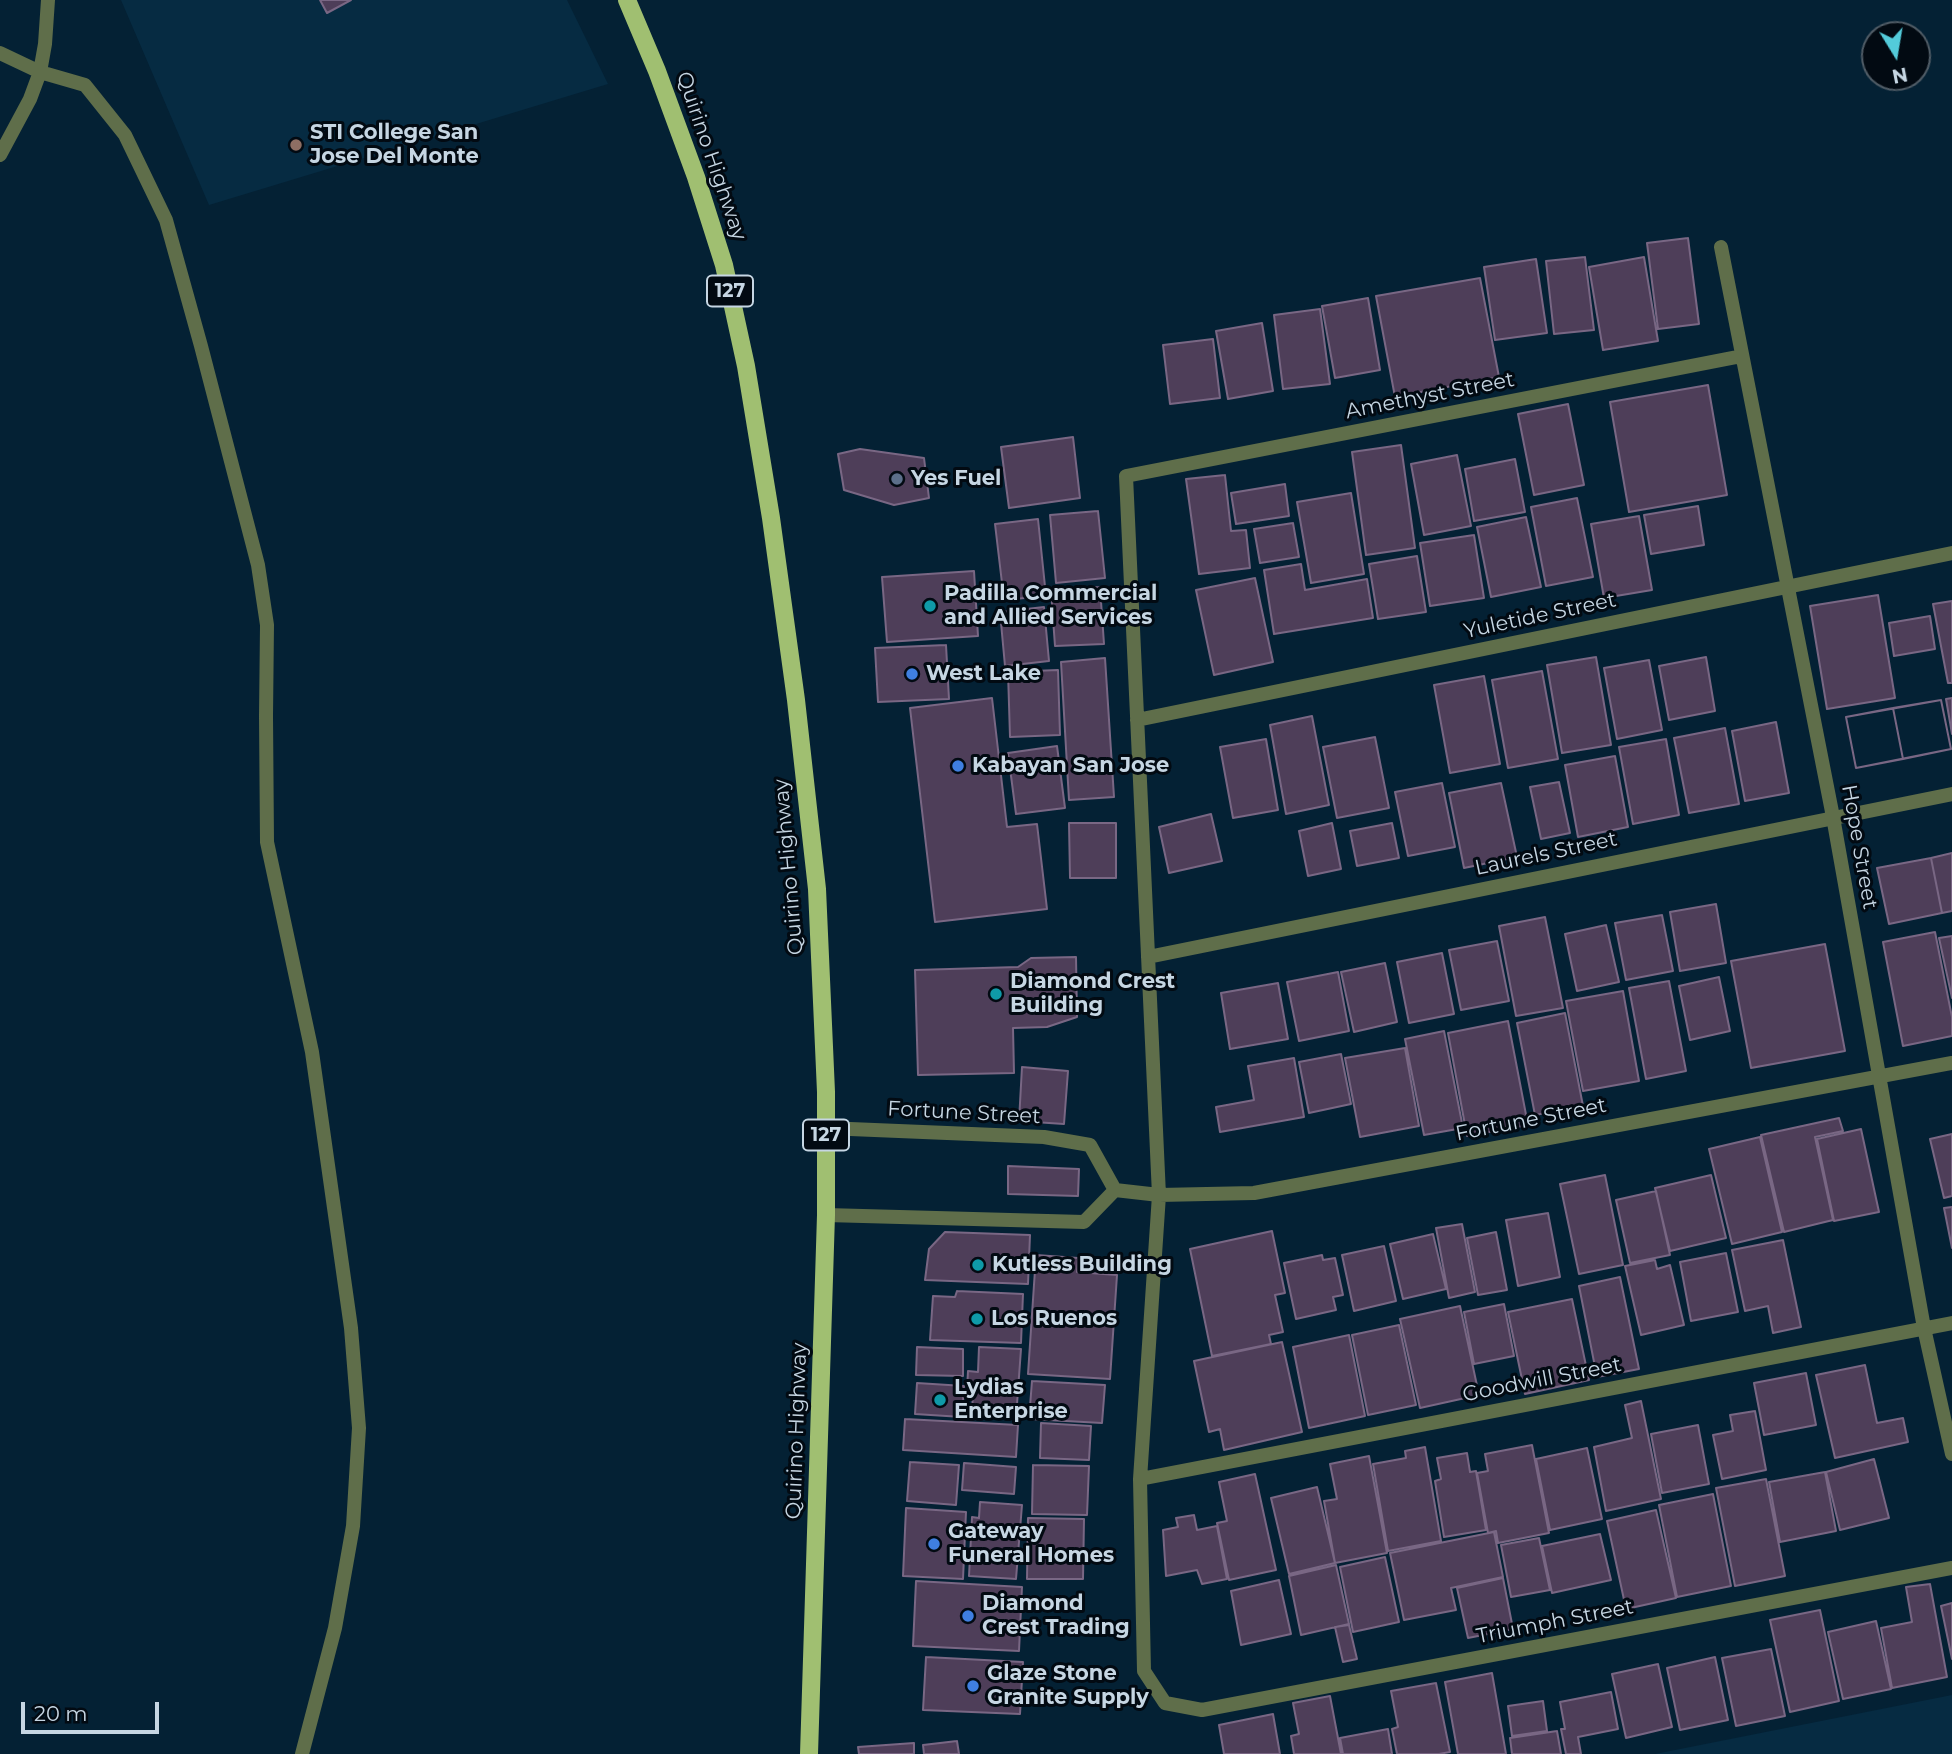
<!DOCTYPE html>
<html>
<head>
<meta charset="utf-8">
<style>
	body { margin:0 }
	#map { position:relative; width:1952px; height:1754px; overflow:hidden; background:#042134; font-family:Montserrat,sans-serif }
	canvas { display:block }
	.north { position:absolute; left:1861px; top:21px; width:70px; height:70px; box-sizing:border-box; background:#020a12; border:2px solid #505c66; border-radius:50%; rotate:169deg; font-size:19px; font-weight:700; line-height:28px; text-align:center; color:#c6d6e3 }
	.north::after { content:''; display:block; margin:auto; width:24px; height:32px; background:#53cbda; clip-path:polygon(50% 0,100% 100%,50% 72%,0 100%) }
	.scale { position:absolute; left:21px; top:1702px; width:138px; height:32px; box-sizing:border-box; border:4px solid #c6d6e3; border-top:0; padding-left:9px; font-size:21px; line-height:24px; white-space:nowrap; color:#c6d6e3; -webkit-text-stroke:5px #020a12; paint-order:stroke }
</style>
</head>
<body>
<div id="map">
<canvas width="1952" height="1754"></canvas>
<div class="north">N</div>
<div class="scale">20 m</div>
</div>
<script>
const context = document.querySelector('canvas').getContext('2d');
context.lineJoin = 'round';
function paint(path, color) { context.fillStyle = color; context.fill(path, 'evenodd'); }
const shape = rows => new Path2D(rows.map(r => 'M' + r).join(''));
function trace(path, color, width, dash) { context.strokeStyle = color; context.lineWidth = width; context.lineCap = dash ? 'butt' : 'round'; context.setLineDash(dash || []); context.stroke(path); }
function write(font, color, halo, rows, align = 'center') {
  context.font = font + ' Montserrat,sans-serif'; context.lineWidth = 6; context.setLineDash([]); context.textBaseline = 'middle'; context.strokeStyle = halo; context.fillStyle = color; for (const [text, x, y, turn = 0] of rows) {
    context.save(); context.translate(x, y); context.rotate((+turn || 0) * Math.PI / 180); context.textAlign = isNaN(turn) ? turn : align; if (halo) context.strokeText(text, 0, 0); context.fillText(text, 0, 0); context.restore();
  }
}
paint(shape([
	[121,0,567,0,608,84,209,205],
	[1952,1695,1952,1754,1655,1754]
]), '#062b42');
const building = shape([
	[320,0,351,0,327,13,320,0],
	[1688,238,1699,324,1658,329,1647,243,1688,238],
	[1585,257,1594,330,1554,334,1546,261,1585,257],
	[1644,257,1658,341,1603,350,1589,267,1644,257],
	[1536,259,1547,333,1495,340,1484,267,1536,259],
	[1480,278,1499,377,1395,397,1376,296,1480,278],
	[1368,298,1380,370,1335,378,1322,306,1368,298],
	[1320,309,1330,384,1283,389,1274,315,1320,309],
	[1262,323,1273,391,1228,399,1216,331,1262,323],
	[1213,339,1220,398,1170,404,1163,345,1213,339],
	[1708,385,1727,495,1629,512,1610,402,1708,385],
	[1568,404,1584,485,1534,495,1518,414,1568,404],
	[1073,437,1080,498,1009,508,1001,447,1073,437],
	[1401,445,1415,548,1366,555,1352,452,1401,445],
	[860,449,924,458,929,498,894,505,844,490,838,454,860,449],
	[1457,455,1471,526,1424,535,1411,464,1457,455],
	[1515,459,1525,512,1474,521,1465,469,1515,459],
	[1225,475,1231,531,1246,530,1250,568,1199,574,1186,479,1225,475],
	[1285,484,1289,516,1236,524,1231,493,1285,484],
	[1351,493,1364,574,1311,583,1297,502,1351,493],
	[1577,498,1593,577,1546,586,1531,507,1577,498],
	[1698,506,1704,545,1651,554,1644,515,1698,506],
	[1098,511,1105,578,1056,583,1050,515,1098,511],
	[1639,516,1652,590,1604,598,1591,524,1639,516],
	[1526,517,1541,587,1491,597,1477,527,1526,517],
	[1038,519,1046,596,1004,600,995,524,1038,519],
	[1293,523,1299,557,1260,563,1254,529,1293,523],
	[1474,535,1484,598,1430,606,1420,543,1474,535],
	[1417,556,1426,612,1378,619,1369,564,1417,556],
	[1301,564,1305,590,1367,579,1373,618,1274,634,1264,570,1301,564],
	[974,571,978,636,887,642,882,577,974,571],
	[1255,578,1273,662,1214,675,1196,590,1255,578],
	[1100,587,1104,644,1055,646,1051,590,1100,587],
	[1878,595,1895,698,1827,709,1810,606,1878,595],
	[1952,601,1952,683,1948,683,1933,604,1952,601],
	[1044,607,1049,661,1005,666,1000,612,1044,607],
	[1930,616,1935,649,1894,656,1889,623,1930,616],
	[946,645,949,699,878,702,875,648,946,645],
	[1596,657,1611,745,1562,753,1547,665,1596,657],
	[1706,657,1715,711,1669,720,1659,666,1706,657],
	[1105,658,1114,797,1069,800,1061,662,1105,658],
	[1649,660,1662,730,1617,739,1604,668,1649,660],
	[1058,670,1060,735,1010,737,1008,672,1058,670],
	[1542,671,1558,759,1508,768,1492,680,1542,671],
	[1484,676,1500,764,1450,773,1434,685,1484,676],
	[992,698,1007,827,1037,824,1047,909,935,922,910,708,992,698],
	[1952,698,1952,734,1946,699,1952,698],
	[1941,700,1951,749,1903,759,1893,708,1941,700],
	[1941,700,1951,749,1856,768,1846,717,1941,700],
	[1893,708,1903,759,1856,768,1846,717,1893,708],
	[1312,716,1329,805,1286,814,1270,725,1312,716],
	[1776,722,1789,793,1745,801,1732,731,1776,722],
	[1725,728,1739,804,1689,813,1674,738,1725,728],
	[1375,737,1389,808,1337,818,1323,747,1375,737],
	[1266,739,1278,810,1233,818,1220,747,1266,739],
	[1666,739,1679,815,1633,824,1619,747,1666,739],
	[1057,746,1065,808,1016,814,1008,753,1057,746],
	[1615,756,1628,827,1578,837,1565,765,1615,756],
	[1559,782,1570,833,1541,839,1530,787,1559,782],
	[1442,783,1455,847,1408,856,1395,792,1442,783],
	[1501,783,1517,857,1464,868,1449,793,1501,783],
	[1211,814,1222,861,1169,873,1159,827,1211,814],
	[1069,823,1116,823,1116,878,1070,878,1069,823],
	[1332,823,1341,869,1308,876,1299,831,1332,823],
	[1392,823,1399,858,1357,866,1350,831,1392,823],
	[1952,853,1952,911,1942,913,1931,858,1952,853],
	[1931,858,1942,913,1889,924,1877,868,1931,858],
	[1716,904,1726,963,1680,971,1670,912,1716,904],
	[1662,915,1673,971,1626,980,1615,923,1662,915],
	[1545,917,1563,1008,1516,1016,1499,926,1545,917],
	[1606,925,1619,982,1577,991,1565,934,1606,925],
	[1935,932,1952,1017,1952,1036,1903,1046,1883,942,1935,932],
	[1952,936,1952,998,1939,938,1952,936],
	[1497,941,1509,1001,1461,1010,1449,950,1497,941],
	[1825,944,1845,1051,1751,1068,1731,961,1825,944],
	[1442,953,1454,1014,1409,1023,1397,962,1442,953],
	[1076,957,1077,1017,1047,1027,1013,1028,1014,1073,918,1075,915,970,1018,967,1031,958,1076,957],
	[1385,963,1397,1022,1354,1032,1341,972,1385,963],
	[1338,972,1349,1031,1299,1041,1287,982,1338,972],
	[1719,977,1730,1031,1690,1040,1679,986,1719,977],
	[1669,981,1686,1071,1646,1079,1629,988,1669,981],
	[1278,983,1288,1039,1230,1049,1221,993,1278,983],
	[1623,991,1639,1081,1583,1091,1566,1001,1623,991],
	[1565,1013,1583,1106,1535,1115,1517,1023,1565,1013],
	[1508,1021,1528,1125,1467,1136,1448,1033,1508,1021],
	[1444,1031,1463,1128,1424,1135,1405,1039,1444,1031],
	[1405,1048,1419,1126,1360,1137,1345,1058,1405,1048],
	[1341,1054,1351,1104,1309,1113,1299,1062,1341,1054],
	[1294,1058,1304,1117,1220,1132,1216,1107,1254,1100,1248,1066,1294,1058],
	[1022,1067,1068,1071,1064,1124,1019,1121,1022,1067],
	[1839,1118,1843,1131,1815,1137,1833,1220,1784,1232,1761,1135,1839,1118],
	[1861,1129,1879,1212,1834,1221,1817,1139,1861,1129],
	[1952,1134,1952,1196,1944,1198,1930,1139,1952,1134],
	[1760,1137,1782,1232,1732,1244,1709,1149,1760,1137],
	[1008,1166,1079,1169,1078,1196,1008,1194,1008,1166],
	[1605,1175,1623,1265,1579,1274,1560,1184,1605,1175],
	[1711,1175,1726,1238,1670,1251,1655,1188,1711,1175],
	[1656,1191,1670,1255,1630,1263,1616,1200,1656,1191],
	[1952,1207,1952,1248,1944,1208,1952,1207],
	[1548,1213,1560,1277,1518,1286,1506,1220,1548,1213],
	[1462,1224,1475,1292,1449,1298,1436,1228,1462,1224],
	[1272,1231,1285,1293,1275,1295,1283,1332,1269,1335,1271,1344,1212,1356,1190,1249,1272,1231],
	[945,1232,1030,1235,1028,1284,925,1280,929,1249,945,1232],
	[1496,1232,1507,1290,1478,1295,1467,1238,1496,1232],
	[1433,1234,1446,1289,1403,1299,1390,1244,1433,1234],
	[1783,1240,1801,1327,1773,1333,1768,1306,1745,1311,1732,1250,1783,1240],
	[1384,1246,1396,1301,1354,1311,1342,1255,1384,1246],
	[1726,1253,1738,1312,1691,1321,1680,1262,1726,1253],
	[1036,1255,1078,1258,1077,1272,1117,1275,1110,1379,1028,1374,1036,1255],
	[1322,1255,1323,1260,1335,1258,1343,1295,1333,1297,1336,1310,1296,1319,1284,1263,1322,1255],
	[1655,1260,1657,1269,1670,1265,1684,1325,1641,1335,1625,1266,1655,1260],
	[1620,1277,1639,1369,1597,1377,1579,1286,1620,1277],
	[957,1291,1023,1294,1021,1343,930,1340,933,1296,955,1297,957,1291],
	[1572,1299,1589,1380,1525,1394,1508,1312,1572,1299],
	[1504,1304,1514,1356,1474,1364,1464,1312,1504,1304],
	[1460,1306,1479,1395,1420,1408,1400,1319,1460,1306],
	[1399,1325,1416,1405,1368,1415,1352,1335,1399,1325],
	[1349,1335,1365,1416,1309,1428,1293,1347,1349,1335],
	[1282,1342,1302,1432,1224,1450,1220,1429,1209,1432,1194,1361,1282,1342],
	[917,1347,963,1349,963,1376,916,1375,917,1347],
	[979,1347,1021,1349,1016,1418,972,1415,973,1390,967,1390,968,1371,978,1372,979,1347],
	[1865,1365,1877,1423,1903,1418,1908,1442,1835,1458,1816,1375,1865,1365],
	[1806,1373,1816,1425,1764,1435,1754,1383,1806,1373],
	[1032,1381,1105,1385,1102,1423,1029,1419,1032,1381],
	[917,1383,964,1386,962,1417,915,1414,917,1383],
	[1641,1401,1661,1499,1606,1511,1594,1447,1632,1438,1625,1405,1641,1401],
	[1755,1411,1766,1470,1722,1479,1713,1435,1733,1431,1730,1415,1755,1411],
	[905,1419,1018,1425,1016,1457,903,1450,905,1419],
	[1041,1423,1091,1426,1089,1460,1040,1458,1041,1423],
	[1698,1425,1709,1484,1662,1493,1651,1434,1698,1425],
	[1532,1445,1549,1533,1498,1543,1496,1531,1488,1533,1477,1473,1488,1471,1485,1454,1532,1445],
	[1425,1447,1441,1541,1388,1551,1373,1464,1406,1458,1405,1451,1425,1447],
	[1587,1448,1602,1519,1550,1530,1536,1459,1587,1448],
	[1467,1453,1470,1472,1476,1471,1486,1530,1444,1537,1435,1481,1441,1479,1437,1458,1467,1453],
	[1369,1456,1387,1553,1335,1563,1324,1501,1337,1499,1330,1464,1369,1456],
	[1874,1459,1889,1518,1840,1530,1826,1472,1874,1459],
	[910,1462,959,1465,956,1505,907,1501,910,1462],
	[964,1463,1016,1467,1014,1494,962,1490,964,1463],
	[1033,1465,1089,1466,1087,1515,1032,1514,1033,1465],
	[1825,1472,1836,1531,1780,1542,1769,1482,1825,1472],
	[1255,1474,1276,1570,1229,1580,1217,1523,1227,1521,1219,1482,1255,1474],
	[1766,1479,1785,1576,1735,1586,1716,1488,1766,1479],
	[1317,1487,1335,1563,1289,1574,1271,1498,1317,1487],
	[1713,1494,1731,1586,1677,1597,1659,1505,1713,1494],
	[980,1502,1022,1505,1016,1579,969,1576,972,1517,979,1518,980,1502],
	[906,1508,966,1512,963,1579,903,1576,906,1508],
	[1656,1510,1676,1598,1626,1609,1607,1521,1656,1510],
	[1194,1515,1197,1530,1217,1526,1227,1579,1202,1584,1197,1570,1166,1576,1163,1530,1178,1527,1176,1518,1194,1515],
	[1028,1518,1084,1519,1083,1579,1027,1579,1028,1518],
	[1494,1532,1503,1577,1451,1588,1456,1610,1404,1620,1390,1553,1494,1532],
	[1600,1534,1611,1580,1552,1593,1542,1546,1600,1534],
	[1539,1538,1550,1590,1511,1597,1501,1545,1539,1538],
	[1385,1557,1399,1622,1353,1632,1340,1567,1385,1557],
	[1336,1565,1349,1624,1301,1635,1289,1576,1336,1565],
	[1503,1578,1513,1629,1468,1638,1457,1588,1503,1578],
	[1279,1580,1291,1634,1241,1645,1231,1591,1279,1580],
	[916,1581,1022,1587,1019,1651,913,1646,916,1581],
	[1930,1584,1947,1677,1892,1688,1881,1628,1912,1622,1906,1587,1930,1584],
	[1952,1603,1952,1659,1941,1606,1952,1603],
	[1820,1610,1839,1701,1790,1712,1770,1620,1820,1610],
	[1876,1621,1891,1689,1843,1699,1828,1632,1876,1621],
	[1349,1625,1357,1659,1343,1662,1335,1627,1349,1625],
	[1771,1649,1785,1716,1736,1726,1722,1658,1771,1649],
	[926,1657,1023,1662,1020,1714,923,1710,926,1657],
	[1715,1657,1728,1720,1680,1730,1667,1668,1715,1657],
	[1658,1664,1672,1727,1626,1738,1612,1674,1658,1664],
	[1492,1673,1506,1754,1458,1754,1445,1682,1492,1673],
	[1436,1683,1450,1752,1439,1754,1397,1754,1392,1729,1398,1727,1391,1691,1436,1683],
	[1611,1692,1618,1729,1578,1737,1581,1754,1566,1754,1561,1729,1565,1729,1560,1702,1611,1692],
	[1330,1696,1341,1754,1294,1754,1291,1736,1299,1734,1293,1703,1330,1696],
	[1543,1701,1547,1731,1512,1736,1508,1706,1543,1701],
	[1273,1714,1280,1754,1224,1754,1219,1725,1273,1714],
	[1388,1729,1392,1754,1343,1754,1340,1738,1388,1729],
	[1557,1731,1561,1754,1512,1754,1510,1738,1557,1731],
	[957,1741,959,1754,924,1754,923,1745,957,1741],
	[914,1743,914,1754,859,1754,858,1747,914,1743]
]);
paint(building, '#4e3e59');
trace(building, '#796784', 2);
trace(shape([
	[0,53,40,72,85,85,125,135,166,220,201,346,258,565,267,625,266,716,267,842,312,1052,351,1328,359,1428,353,1526,335,1628,302,1754],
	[0,155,30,99,40,72,45,44,48,0],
	[1721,247,1833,817,1924,1328,1952,1454],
	[1742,356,1126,476,1159,1195,1140,1479,1144,1671,1165,1703,1202,1710,1952,1568],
	[1137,720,1952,553],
	[1148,957,1952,794],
	[826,1128,1044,1137,1090,1145,1115,1190],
	[1115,1190,1159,1195,1254,1193,1952,1063],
	[826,1215,1084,1222,1115,1190],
	[1140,1479,1952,1323]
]), '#5f6e4a', 14);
trace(shape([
	[627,0,657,71,696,177,724,265,746,366,771,518,796,700,817,889,826,1092,826,1215,809,1754]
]), '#a0bf71', 18);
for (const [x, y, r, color] of [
	[296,145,7,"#8d6e63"],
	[897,479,7,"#5c6f8a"],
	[930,606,7,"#0f9aa8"],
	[912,674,7,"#3f7fe0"],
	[958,766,7,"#3f7fe0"],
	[996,994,7,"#0f9aa8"],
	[978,1265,7,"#0f9aa8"],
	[977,1319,7,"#0f9aa8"],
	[940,1400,7,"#0f9aa8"],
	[934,1544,7,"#3f7fe0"],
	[968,1616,7,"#3f7fe0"],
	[973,1686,7,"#3f7fe0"]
]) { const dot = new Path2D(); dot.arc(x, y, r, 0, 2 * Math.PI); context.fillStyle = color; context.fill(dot); trace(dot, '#020a12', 2.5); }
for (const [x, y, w] of [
	[730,291,46],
	[826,1135,46]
]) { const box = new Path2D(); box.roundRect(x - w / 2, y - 15.5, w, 31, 5); context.fillStyle = '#020a12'; context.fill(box); trace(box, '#c6d6e3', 2); }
write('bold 19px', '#c6d6e3', null, [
	["127",730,291],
	["127",826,1135]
]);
write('bold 21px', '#c6d6e3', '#020a12', [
	["STI College San",310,133],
	["Jose Del Monte",310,157],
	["Yes Fuel",911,479],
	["Padilla Commercial",944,594],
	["and Allied Services",944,618],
	["West Lake",926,674],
	["Kabayan San Jose",972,766],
	["Diamond Crest",1010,982],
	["Building",1010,1006],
	["Kutless Building",992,1265],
	["Los Ruenos",991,1319],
	["Lydias",954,1388],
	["Enterprise",954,1412],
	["Gateway",948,1532],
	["Funeral Homes",948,1556],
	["Diamond",982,1604],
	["Crest Trading",982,1628],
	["Glaze Stone",987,1674],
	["Granite Supply",987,1698]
], 'left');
write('21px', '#c6d6e3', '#020a12', [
	["Quirino Highway",711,156,71],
	["Amethyst Street",1430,396,-11],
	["Yuletide Street",1540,616,-12],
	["Hope Street",1859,847,80],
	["Laurels Street",1546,854,-12],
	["Quirino Highway",789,867,-95],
	["Fortune Street",964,1113,3],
	["Fortune Street",1531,1120,-11],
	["Goodwill Street",1542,1380,-11],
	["Quirino Highway",797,1431,-88],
	["Triumph Street",1555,1622,-11]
]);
</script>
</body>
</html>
